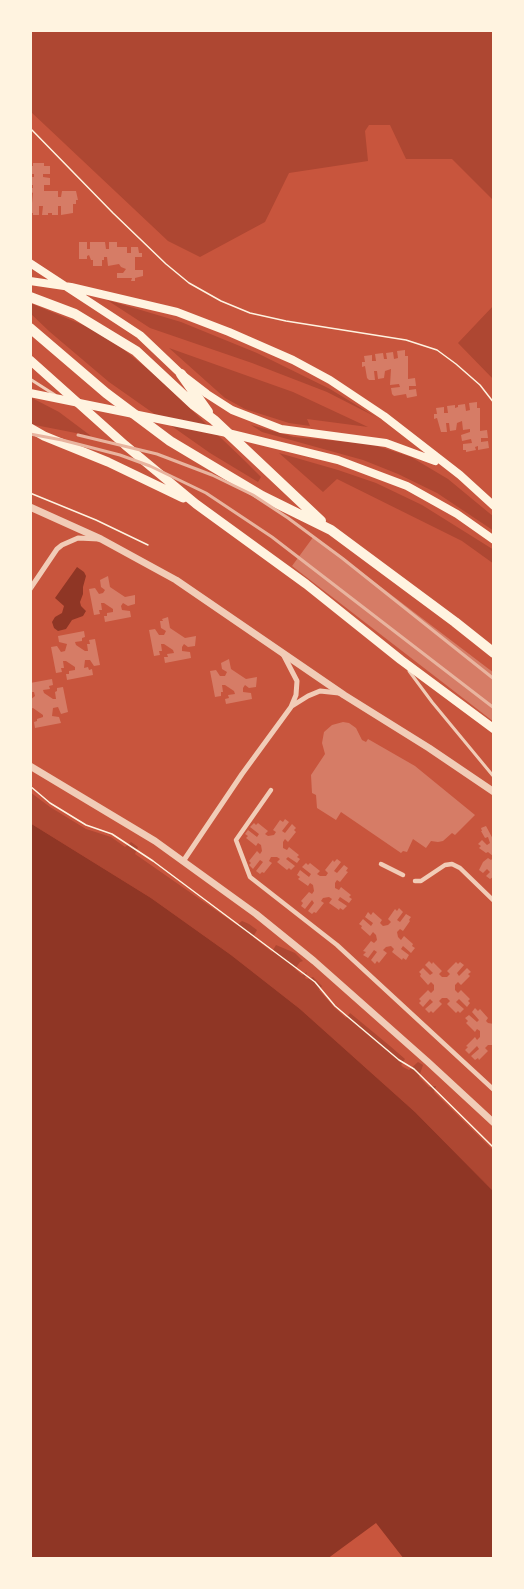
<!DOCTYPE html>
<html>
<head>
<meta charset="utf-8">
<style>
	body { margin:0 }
	#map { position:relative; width:524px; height:1589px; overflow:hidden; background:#c8553d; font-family:"Public Sans",sans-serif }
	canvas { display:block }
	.frame { position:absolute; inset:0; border:32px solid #fff3e0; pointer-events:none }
</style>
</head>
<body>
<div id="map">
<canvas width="524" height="1589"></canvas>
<div class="frame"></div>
</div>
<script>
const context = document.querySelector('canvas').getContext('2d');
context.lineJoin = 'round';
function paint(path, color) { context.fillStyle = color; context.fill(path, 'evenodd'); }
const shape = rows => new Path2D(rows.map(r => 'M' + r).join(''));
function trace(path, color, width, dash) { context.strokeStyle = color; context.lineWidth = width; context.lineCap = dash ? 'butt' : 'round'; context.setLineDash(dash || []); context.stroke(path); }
paint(shape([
	[30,30,494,30,494,201,452,159,406,159,390,125,369,125,365,131,368,161,289,173,265,222,200,257,168,241,30,111],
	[107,300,181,322,257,353,330,389,376,417,327,392,252,363,150,328],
	[30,303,88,327,123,349,154,374,244,460,261,477,258,482,210,453,109,382,50,332,30,313],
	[494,305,494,380,458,343],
	[169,348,293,392,368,427,307,419,310,426,289,423,245,409,225,398],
	[30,397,59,412,91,436,30,424],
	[251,425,294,437,371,444,411,457,448,479,494,517,494,531,437,493,398,474,363,460,262,432],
	[279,453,338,470,376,483,422,505,494,550,494,564,462,541,337,479,323,492],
	[30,792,50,807,86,829,111,837,125,847,131,842,138,847,135,854,237,925,242,921,249,924,257,930,253,937,272,952,276,945,295,953,303,961,300,962,295,969,302,975,307,972,305,978,307,979,313,977,322,986,319,990,335,1008,346,1018,350,1013,390,1046,405,1059,401,1065,403,1067,409,1070,418,1062,423,1065,419,1077,429,1087,436,1086,434,1092,494,1151,494,1192,415,1112,300,1009,231,955,151,898,30,823]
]), '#ae4732');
paint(shape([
	[77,567,84,572,86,576,83,587,83,594,80,602,81,606,86,611,83,616,72,620,66,629,58,631,54,628,52,622,55,617,62,613,64,606,55,598],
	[30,823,151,898,231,955,300,1009,415,1112,494,1192,494,1559,404,1559,376,1523,327,1559,30,1559]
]), '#8f3625');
paint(shape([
	[33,163,44,163,44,166,50,166,50,174,43,174,43,177,50,178,50,185,44,185,44,191,58,191,58,197,61,197,62,191,76,191,78,200,76,200,76,204,73,204,73,213,61,215,61,206,58,206,58,215,52,215,52,213,48,213,48,215,42,215,43,206,39,206,39,215,33,215,33,213,31,213,33,193,30,191,30,188,33,188,33,185,30,185,30,177,34,177,34,174,30,174,30,166,33,166],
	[79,242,87,242,87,249,90,249,90,242,105,242,106,249,109,249,109,242,117,242,117,247,127,247,127,253,131,253,131,247,138,247,139,253,142,253,142,257,135,257,135,270,143,270,143,276,135,278,135,281,131,281,132,278,117,278,117,273,123,273,126,269,121,267,119,264,108,266,107,257,104,257,104,260,102,260,102,266,93,266,93,260,91,260,89,255,87,256,87,259,79,259],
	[405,350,405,356,408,356,408,379,415,378,416,386,409,386,409,390,416,389,417,396,407,398,406,394,394,396,392,394,391,388,400,387,399,384,390,385,391,369,385,371,384,378,378,379,377,371,374,371,375,380,369,380,367,378,365,366,362,367,362,362,365,362,364,356,372,355,372,361,376,361,375,354,383,353,384,359,387,359,386,353,393,352,394,359,398,358,397,351],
	[477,402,477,408,480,408,480,431,487,430,488,438,481,438,481,442,488,441,489,448,478,450,478,446,475,447,476,450,466,452,466,450,463,450,463,444,472,443,471,439,462,441,461,435,470,432,470,429,463,430,462,421,457,423,456,430,450,431,449,423,446,423,447,432,441,432,437,418,434,419,434,414,437,414,436,408,444,407,444,413,448,413,447,406,455,405,455,408,458,407,458,405,465,404,466,411,470,410,469,403],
	[314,536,494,673,494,722,292,566],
	[108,576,110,587,125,597,135,595,135,604,128,606,123,603,121,606,122,610,130,611,131,617,105,622,104,616,107,616,107,613,113,612,113,609,104,603,101,603,102,610,99,610,100,614,94,615,89,589,95,588,99,594,103,593,105,590,101,587,100,580],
	[168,617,170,628,185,638,196,636,195,646,188,647,184,644,182,647,182,651,190,652,191,658,165,663,164,657,168,657,167,654,174,653,173,650,164,644,161,644,162,651,159,651,160,655,154,656,149,630,155,629,159,635,164,635,166,631,161,628,160,621,163,621,162,619],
	[84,631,85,637,82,638,82,641,75,642,76,645,85,651,88,651,87,644,90,644,89,640,95,639,100,665,94,666,90,660,85,660,84,668,88,667,89,670,92,669,93,675,67,680,66,674,69,674,69,671,75,670,75,667,66,661,63,661,64,668,61,668,62,672,56,673,51,647,57,646,61,652,65,651,67,644,59,642,58,636],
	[229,659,231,669,246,679,257,677,256,687,249,688,245,685,243,688,243,692,251,693,252,699,226,704,225,699,229,698,228,695,235,694,234,691,225,685,222,685,223,692,221,692,221,696,215,697,210,671,216,670,220,676,225,676,227,672,222,669,221,663],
	[52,679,53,685,49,686,50,689,43,690,44,693,53,699,56,699,55,692,57,691,57,688,63,687,68,712,61,714,58,707,53,708,52,716,59,717,61,723,35,728,34,722,37,721,37,719,43,717,43,715,33,708,30,709,30,700,35,696,34,692,31,692,30,683],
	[343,722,349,723,356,728,362,740,366,742,368,739,415,766,475,815,455,835,452,833,443,841,438,842,431,841,426,848,413,839,407,852,403,851,401,853,341,812,336,820,317,808,316,795,312,793,311,775,325,754,322,743,324,732,332,725],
	[285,819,289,822,282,831,285,833,292,824,296,828,294,830,296,832,288,842,285,839,283,842,283,848,287,850,289,847,299,855,297,857,300,859,297,863,288,857,286,859,295,866,291,870,289,868,287,870,277,862,280,859,277,857,271,857,269,861,272,863,264,873,262,872,260,874,256,871,263,862,260,860,253,869,249,865,251,863,249,861,257,851,260,854,262,851,261,845,258,843,256,846,246,838,248,836,245,834,248,830,257,837,259,834,250,827,254,823,256,825,258,823,268,831,265,834,268,836,274,835,276,832,273,830,280,820,283,822],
	[486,826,494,841,494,878,493,877,490,879,486,876,490,872,487,869,483,873,479,870,483,862,488,858,491,860,494,857,488,852,486,853,479,848,481,846,478,844,482,840,487,845,490,843,488,837,485,838,481,831,482,831,481,828],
	[337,859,341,862,334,871,337,873,344,865,348,868,346,871,348,872,340,882,337,880,335,883,335,888,339,890,341,887,351,895,349,897,352,899,349,903,340,897,338,900,347,906,343,910,340,908,339,910,329,903,332,899,329,897,323,898,321,901,324,903,316,913,314,912,312,914,308,911,314,903,312,900,305,909,301,906,303,903,301,901,309,892,312,894,314,891,313,885,310,883,308,886,298,879,300,877,297,875,300,870,309,877,311,874,302,867,306,863,308,865,310,863,320,871,317,874,320,876,326,876,328,873,325,870,333,860,334,862],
	[399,908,403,912,397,920,400,922,406,914,411,917,409,920,410,921,403,931,400,929,397,932,398,937,401,940,404,936,413,944,412,946,415,948,411,953,403,946,401,949,409,955,406,960,403,958,402,960,392,952,394,949,391,946,386,947,383,950,387,953,379,963,377,961,375,964,371,960,377,952,374,950,368,958,363,955,366,952,363,951,371,941,374,943,377,940,376,935,373,932,370,936,361,928,362,926,359,924,363,919,371,926,373,923,365,917,368,912,371,915,373,912,382,920,380,923,383,926,388,925,391,922,388,919,395,909,397,911],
	[429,961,432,964,433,962,442,971,439,974,442,977,447,977,450,974,447,971,456,962,458,964,460,962,464,965,457,973,459,976,467,968,471,972,468,974,470,976,461,985,458,982,455,985,455,990,458,993,461,990,470,999,468,1001,470,1003,467,1007,459,999,456,1002,464,1009,460,1013,458,1011,456,1013,447,1004,450,1001,447,998,442,998,439,1001,442,1004,433,1013,431,1011,429,1013,425,1009,433,1002,430,999,423,1007,419,1003,421,1001,419,999,428,990,431,993,434,990,434,985,431,982,428,985,420,976,421,974,419,972,423,968,430,975,433,973,425,965],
	[475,1008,478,1011,480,1009,488,1018,486,1021,488,1023,494,1024,494,1045,488,1045,485,1048,488,1051,479,1060,478,1058,475,1060,471,1056,479,1049,477,1046,469,1054,465,1050,468,1047,466,1046,475,1037,477,1040,480,1037,480,1031,477,1029,475,1032,466,1023,468,1021,465,1018,469,1015,477,1022,479,1020,472,1012]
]), '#d67c66');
trace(shape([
	[30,128,113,213,166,264,189,283,221,301,250,313,286,321,406,340,437,350,456,364,480,385,494,403],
	[30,493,96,520,148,545],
	[30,786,50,803,86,825,112,834,153,861,315,982,335,1006,399,1060,414,1069,494,1148]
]), '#fff3e0', 1.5);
trace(shape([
	[30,379,55,395],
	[409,671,432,702,494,777]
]), '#f1ccb7', 3);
trace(shape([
	[271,790,236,840,250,877,337,945,494,1090],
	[381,864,403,875],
	[415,881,421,881,445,865,452,864,460,868,494,901]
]), '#f1ccb7', 4.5);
trace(shape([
	[30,589,57,549,62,545,78,538,99,539],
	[292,706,308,696,320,691,339,693],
	[184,860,242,774,291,707,296,695,297,681,283,654]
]), '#f1ccb7', 5);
trace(shape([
	[30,507,101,539,176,580,344,695,429,748,494,792],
	[30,766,155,841,256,914,314,961,428,1062,494,1123]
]), '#f1ccb7', 7);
trace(shape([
	[30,263,140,335,181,374,207,394,232,410,281,429,386,443,435,461],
	[30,281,71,287,177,312,229,332,293,360,330,380,384,416,460,475,494,506],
	[30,393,232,434,338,460,407,486,457,514,494,540]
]), '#fff3e0', 8);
trace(shape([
	[30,360,125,445,196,504,306,584,401,660,494,729],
	[30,428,44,436,108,462,183,498]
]), '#fff3e0', 9);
trace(shape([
	[30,297,75,314,136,351,194,405,214,420,321,521],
	[30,328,106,393,170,441,262,496,331,530,455,622,494,653],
	[181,374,208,412]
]), '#fff3e0', 10);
trace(shape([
	[30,434,62,440,120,455,150,466,206,493,272,537,494,708],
	[78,435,157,454,212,475,253,495,288,518,342,558,494,679]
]), '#e9b49f', 3);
</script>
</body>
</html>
